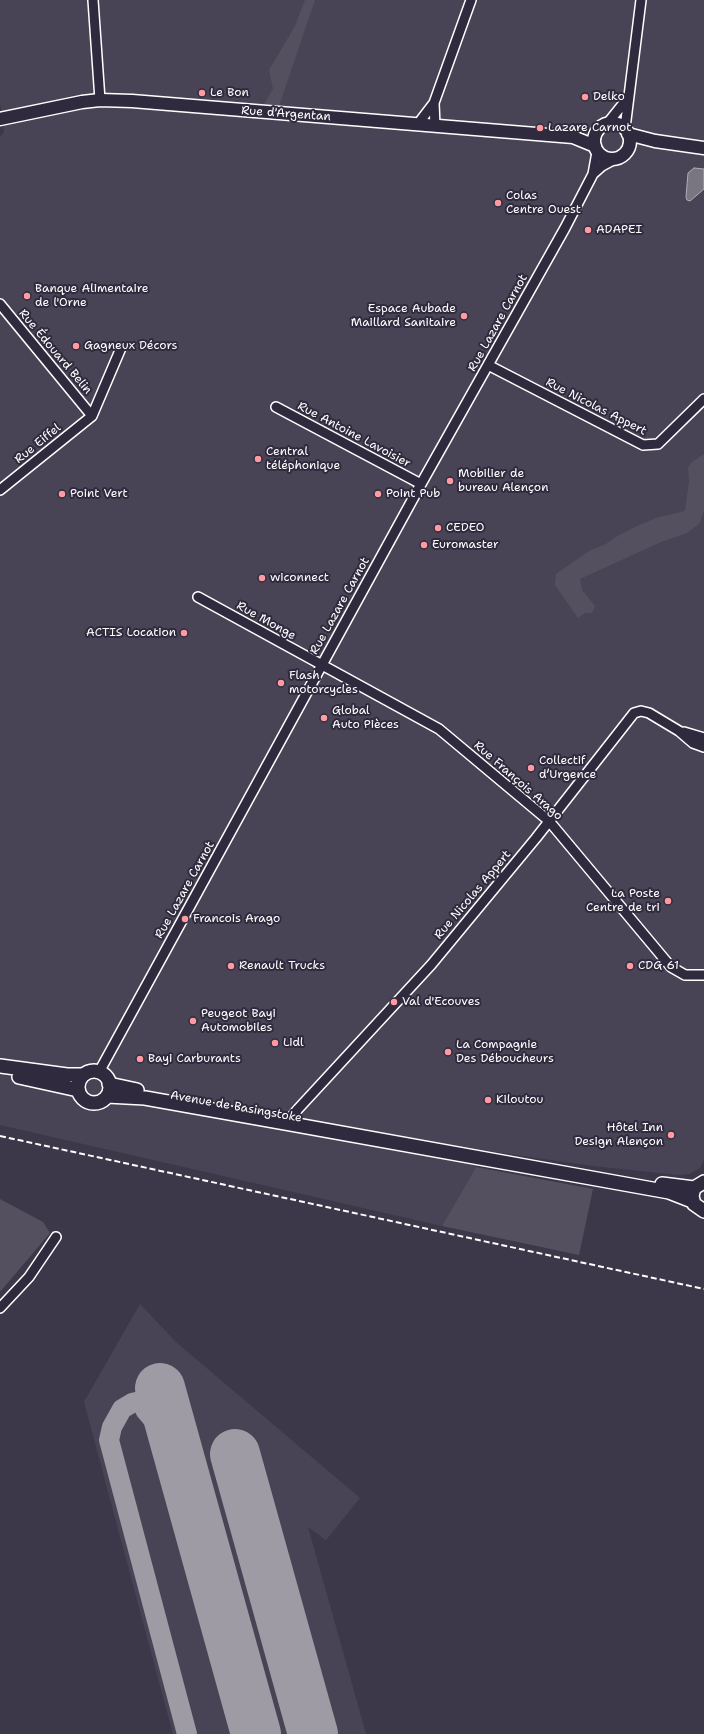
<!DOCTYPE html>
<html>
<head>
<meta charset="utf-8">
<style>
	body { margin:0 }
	canvas { display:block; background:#3c3749 }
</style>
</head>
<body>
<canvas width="704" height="1734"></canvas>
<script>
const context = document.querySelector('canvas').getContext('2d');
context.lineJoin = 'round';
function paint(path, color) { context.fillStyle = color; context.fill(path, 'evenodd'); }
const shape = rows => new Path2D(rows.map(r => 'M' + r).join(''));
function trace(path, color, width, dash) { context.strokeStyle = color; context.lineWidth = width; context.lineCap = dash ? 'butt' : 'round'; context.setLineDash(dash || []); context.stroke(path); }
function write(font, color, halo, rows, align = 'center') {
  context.font = font + ' "Shantell Sans",sans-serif'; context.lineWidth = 4; context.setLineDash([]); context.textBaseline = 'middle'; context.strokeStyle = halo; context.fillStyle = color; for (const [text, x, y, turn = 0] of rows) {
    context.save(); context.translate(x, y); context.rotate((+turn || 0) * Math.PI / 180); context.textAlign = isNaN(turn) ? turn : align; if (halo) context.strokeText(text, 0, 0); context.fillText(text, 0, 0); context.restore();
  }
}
paint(shape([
	[0,0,704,0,704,1159,700,1168,689,1174,678,1175,593,1166,481,1150,478,1163,442,1226,0,1125,0,137,4,132,0,102],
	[140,1304,177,1343,360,1498,326,1540,308,1527,366,1734,173,1734,84,1402]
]), '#494455');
paint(shape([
	[305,0,315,0,279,106,264,104,273,89,269,70,295,26],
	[704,454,704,510,700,523,687,533,661,542,580,579,582,590,595,606,592,613,585,613,578,618,555,585,556,574,589,551,606,544,614,538,637,526,659,517,685,511,689,481,688,468,691,463],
	[476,1167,593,1189,579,1255,442,1226],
	[0,1199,43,1222,50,1233,0,1292]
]), '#555060');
const water = shape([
	[694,168,704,169,704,189,690,201,687,200,686,197,688,173,694,168]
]);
paint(water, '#797682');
trace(water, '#afadb4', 1);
trace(shape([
	[159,1395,146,1400,145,1410,151,1417,167,1425,174,1436],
	[162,1396,132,1403,122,1409,112,1427,109,1440,187,1734]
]), '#9e9ba4', 20);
trace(shape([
	[160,1388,256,1734],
	[235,1454,313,1734]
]), '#9e9ba4', 50);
const minor = shape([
	[93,0,100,100],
	[434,103,435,126],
	[607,124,627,99],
	[421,125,421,120,434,103,471,0],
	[625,128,641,0],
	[593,174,602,166,615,159],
	[0,304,92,416],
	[488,365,643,445,658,444,704,399],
	[276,407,421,484],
	[0,490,92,416,121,348],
	[198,597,439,729,549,821,671,967,685,975,704,975],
	[684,732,704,738],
	[99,1072,421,484,565,228,593,174,597,152],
	[291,1124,293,1115,298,1109,431,965,536,838,634,713,641,711,649,713,679,731,693,743,704,747],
	[0,1308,29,1277,56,1237]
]);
const secondary = shape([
	[0,119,82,102,100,100,132,101,573,137,595,146],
	'594 141a18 18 0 1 1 36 0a18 18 0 1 1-36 0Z',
	[628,134,655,141,704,148]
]);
const primary = shape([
	[0,1066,67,1075,83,1075],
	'78 1087a16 16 0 1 1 32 0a16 16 0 1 1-32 0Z',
	[19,1077,78,1090],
	[109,1084,137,1090],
	[107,1096,145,1098,291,1124,669,1192,692,1201],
	[704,1182,694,1188,692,1196,694,1204,704,1211],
	[662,1184,694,1188]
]);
trace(minor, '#fff', 12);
trace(secondary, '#fff', 15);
trace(primary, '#fff', 16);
trace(minor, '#2f2a3d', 9);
trace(secondary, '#2f2a3d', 12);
trace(primary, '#2f2a3d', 13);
trace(shape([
	[0,1136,704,1289]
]), '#fff', 2, [6, 3]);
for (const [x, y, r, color] of [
	[202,93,4,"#ff9aa2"],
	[585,97,4,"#ff9aa2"],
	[540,128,4,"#ff9aa2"],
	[498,203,4,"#ff9aa2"],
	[588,230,4,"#ff9aa2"],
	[27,296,4,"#ff9aa2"],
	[464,316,4,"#ff9aa2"],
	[76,346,4,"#ff9aa2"],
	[258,459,4,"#ff9aa2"],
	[450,481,4,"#ff9aa2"],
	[62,494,4,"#ff9aa2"],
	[378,494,4,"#ff9aa2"],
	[438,528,4,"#ff9aa2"],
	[424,545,4,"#ff9aa2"],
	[262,578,4,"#ff9aa2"],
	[184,633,4,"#ff9aa2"],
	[281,683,4,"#ff9aa2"],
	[324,718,4,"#ff9aa2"],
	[531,768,4,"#ff9aa2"],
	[668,901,4,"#ff9aa2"],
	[185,919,4,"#ff9aa2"],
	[231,966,4,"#ff9aa2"],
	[630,966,4,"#ff9aa2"],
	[394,1002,4,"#ff9aa2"],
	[193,1021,4,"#ff9aa2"],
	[275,1043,4,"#ff9aa2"],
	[448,1052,4,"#ff9aa2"],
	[140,1059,4,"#ff9aa2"],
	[488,1100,4,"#ff9aa2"],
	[671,1135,4,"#ff9aa2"]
]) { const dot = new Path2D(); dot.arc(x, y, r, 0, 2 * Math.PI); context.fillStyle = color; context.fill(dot); trace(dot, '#2f2a3d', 1.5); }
write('12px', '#fff', '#2f2a3d', [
	["Le Bon",210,93],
	["Delko",593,97],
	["Lazare Carnot",548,128],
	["Colas",506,196],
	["Centre Ouest",506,210],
	["ADAPEI",596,230],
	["Banque Alimentaire",35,289],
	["de l'Orne",35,303],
	["Espace Aubade",456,309,"right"],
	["Maillard Sanitaire",456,323,"right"],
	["Gagneux Décors",84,346],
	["Central",266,452],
	["téléphonique",266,466],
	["Mobilier de",458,474],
	["bureau Alençon",458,488],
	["Point Vert",70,494],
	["Point Pub",386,494],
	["CEDEO",446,528],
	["Euromaster",432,545],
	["wiconnect",270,578],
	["ACTIS Location",176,633,"right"],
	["Flash",289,676],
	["motorcycles",289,690],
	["Global",332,711],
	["Auto Pièces",332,725],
	["Collectif",539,761],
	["d’Urgence",539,775],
	["La Poste",660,894,"right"],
	["Centre de tri",660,908,"right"],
	["Francois Arago",193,919],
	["Renault Trucks",239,966],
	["CDG 61",638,966],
	["Val d'Ecouves",402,1002],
	["Peugeot Bayi",201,1014],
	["Automobiles",201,1028],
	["Lidl",283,1043],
	["La Compagnie",456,1045],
	["Des Déboucheurs",456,1059],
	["Bayi Carburants",148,1059],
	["Kiloutou",496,1100],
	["Hôtel Inn",663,1128,"right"],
	["Design Alençon",663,1142,"right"]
], 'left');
write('12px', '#fff', '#2f2a3d', [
	["Rue d'Argentan",286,114,4],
	["Rue Lazare Carnot",498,323,-61],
	["Rue Édouard Belin",55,352,50],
	["Rue Nicolas Appert",596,407,27],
	["Rue Antoine Lavoisier",354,435,28],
	["Rue Eiffel",38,444,-39],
	["Rue Lazare Carnot",340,606,-61],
	["Rue Monge",266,621,29],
	["Rue François Arago",518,781,41],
	["Rue Lazare Carnot",185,890,-61],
	["Rue Nicolas Appert",473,895,-50],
	["Avenue de Basingstoke",236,1107,10]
]);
</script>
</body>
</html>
